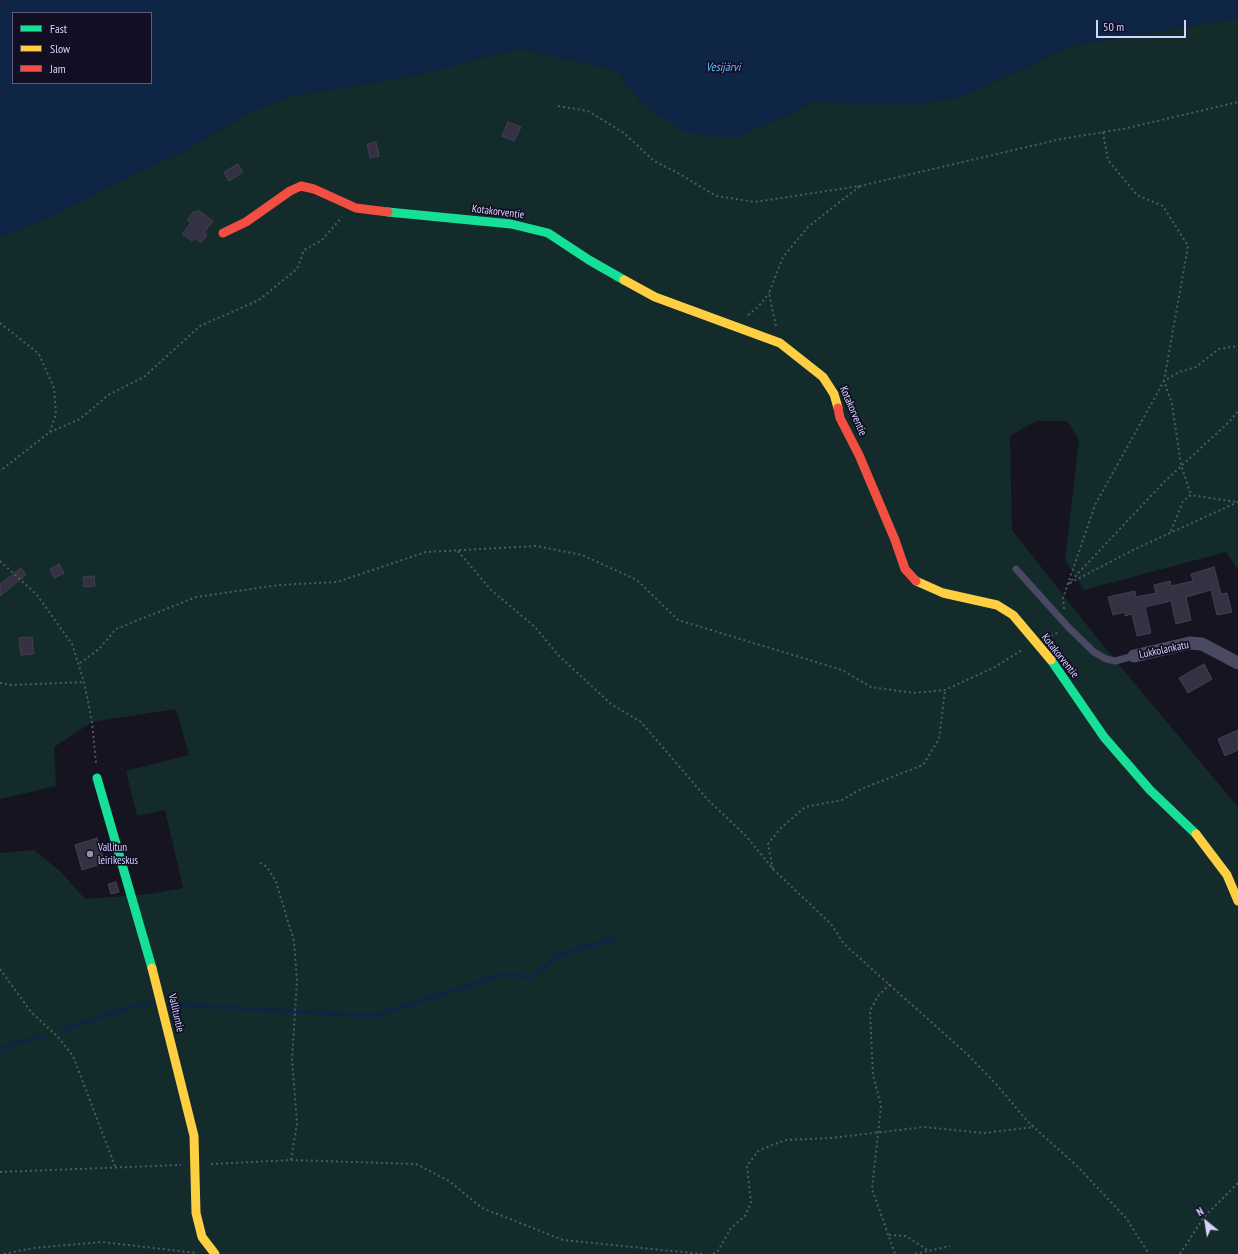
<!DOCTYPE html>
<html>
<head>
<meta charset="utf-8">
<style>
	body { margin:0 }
	#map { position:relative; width:1238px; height:1254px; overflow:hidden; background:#161420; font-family:"PT Sans Narrow",sans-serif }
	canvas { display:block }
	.legend { position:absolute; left:12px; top:12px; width:140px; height:72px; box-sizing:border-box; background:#120f25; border:1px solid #605d7c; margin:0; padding:5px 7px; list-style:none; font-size:12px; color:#d6d2ff }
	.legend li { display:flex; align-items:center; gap:8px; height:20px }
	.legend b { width:20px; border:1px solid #605d7c }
	.north { position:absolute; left:1186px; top:1202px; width:40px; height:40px; -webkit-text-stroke:3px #120f25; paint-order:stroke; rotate:330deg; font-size:11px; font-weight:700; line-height:16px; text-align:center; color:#d6d2ff }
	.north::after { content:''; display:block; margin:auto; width:14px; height:18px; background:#d6d2ff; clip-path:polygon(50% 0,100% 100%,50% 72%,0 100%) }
	.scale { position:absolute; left:1096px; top:20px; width:90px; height:18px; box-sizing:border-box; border:2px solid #d6d2ff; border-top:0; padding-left:5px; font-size:12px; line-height:14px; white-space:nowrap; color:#d6d2ff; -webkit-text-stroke:3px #120f25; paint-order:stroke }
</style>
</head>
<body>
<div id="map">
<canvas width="1238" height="1254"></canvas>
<ul class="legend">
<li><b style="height:5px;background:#16e098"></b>Fast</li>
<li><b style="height:5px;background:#ffcf43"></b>Slow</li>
<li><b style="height:5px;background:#f24e42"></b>Jam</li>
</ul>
<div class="north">N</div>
<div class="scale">50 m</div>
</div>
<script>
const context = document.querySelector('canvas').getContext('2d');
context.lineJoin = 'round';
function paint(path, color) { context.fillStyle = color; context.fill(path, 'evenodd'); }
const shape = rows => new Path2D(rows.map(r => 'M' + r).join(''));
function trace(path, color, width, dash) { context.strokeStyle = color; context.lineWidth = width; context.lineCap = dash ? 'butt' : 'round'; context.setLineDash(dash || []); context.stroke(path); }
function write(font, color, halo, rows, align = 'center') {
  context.font = font + ' "PT Sans Narrow",sans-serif'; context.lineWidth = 3.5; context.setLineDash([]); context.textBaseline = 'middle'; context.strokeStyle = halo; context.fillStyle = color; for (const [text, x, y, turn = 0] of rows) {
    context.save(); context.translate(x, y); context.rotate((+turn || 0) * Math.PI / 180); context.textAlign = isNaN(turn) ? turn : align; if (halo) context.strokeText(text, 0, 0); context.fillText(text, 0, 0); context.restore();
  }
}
paint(shape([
	[1238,18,1238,570,1226,552,1084,590,1065,560,1079,440,1067,421,1036,421,1010,436,1012,530,1105,648,1238,807,1238,1254,0,1254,0,853,34,850,61,872,85,899,150,894,183,888,165,810,137,816,126,771,189,755,176,709,92,722,54,747,56,786,0,799,0,237,54,215,138,172,185,151,254,110,293,96,413,76,520,48,616,70,642,104,786,116,812,102,917,104,961,97,1073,45]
]), '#132b2a');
paint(shape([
	[0,0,1238,0,1238,18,1073,45,961,97,917,104,812,102,787,116,734,138,685,132,642,104,616,70,520,48,413,76,293,96,254,110,185,151,138,172,54,215,0,237],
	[13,13,151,13,151,83,13,83]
]), '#0e2546');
trace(shape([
	[168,1004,373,1016,505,974,531,977,560,955,618,937],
	[61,1030,143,1003,156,1003],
	[0,1049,44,1035]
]), '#0e2546', 3.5);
const building = shape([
	[508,122,521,127,514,141,502,136,508,122],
	[376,142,379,156,370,158,367,144,376,142],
	[238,164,243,172,229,181,224,172,238,164],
	[198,210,213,221,204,233,207,235,201,243,195,238,192,241,182,234,191,223,187,220,194,211,196,212,198,210],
	[59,564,64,573,54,578,50,569,59,564],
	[1214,567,1221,594,1227,593,1232,612,1217,615,1211,590,1186,597,1191,620,1176,624,1171,601,1145,607,1151,633,1137,636,1132,614,1125,616,1125,612,1113,615,1108,597,1135,591,1136,597,1156,593,1154,585,1170,581,1171,586,1193,581,1191,574,1214,567],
	[21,568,26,575,0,596,0,584,21,568],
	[94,576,95,586,84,587,83,577,94,576],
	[32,637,34,654,21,655,19,638,32,637],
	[1204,664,1212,679,1188,693,1179,678,1204,664],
	[1238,730,1238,750,1225,756,1218,739,1238,730],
	[97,838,105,863,82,870,75,845,97,838],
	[116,882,119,892,111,894,108,884,116,882]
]);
paint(building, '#343242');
trace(building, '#423e54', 1);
trace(shape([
	[558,106,588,111,624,133,654,161,678,173,716,196,755,202,860,186,1061,139,1123,129,1238,102],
	[1103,132,1108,160,1137,195,1163,206,1188,246,1164,381,1172,404,1181,465,1191,495],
	[748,315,758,307,769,293],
	[0,323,39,354,54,388,56,414,50,432,0,471],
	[776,326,769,293,783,257,808,227,860,186],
	[50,432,80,419,108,395,144,377,200,326,259,300,297,269,304,250,322,240,342,217],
	[1171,531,1183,501,1191,495,1236,502],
	[458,551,490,589,535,627,558,655,611,704,641,722,708,800,745,835,774,870,831,924,844,944,968,1055,997,1085,1028,1122,1077,1166,1126,1218,1149,1254],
	[0,561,37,595,72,644,84,682,92,722,96,763],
	[1070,583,1135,549,1238,502],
	[1068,584,1165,481,1229,422,1238,411],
	[1064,609,1063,598,1095,505,1164,381,1179,372,1196,367,1219,349,1238,346],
	[1051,636,1059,632],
	[80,663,99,649,116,629,196,597,279,585,337,582,426,552,536,546,582,555,637,580,678,620,842,670,871,687,914,693,945,690,995,667,1022,650],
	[0,683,12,685,84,682],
	[260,863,267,867,276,882,294,941,297,981,292,1059,297,1123,291,1160],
	[773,869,768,844,781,828,805,807,842,800,861,789,923,765,939,739,945,690],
	[0,969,31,1012,58,1037,73,1056,115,1166],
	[890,984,878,996,870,1011,873,1075,881,1106,872,1189,895,1254],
	[211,1164,291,1160,416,1164,449,1181,482,1208,563,1240,702,1254],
	[0,1172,181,1165],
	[889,1235,906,1236,929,1251],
	[4,1254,33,1248,102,1242,196,1253],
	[713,1254,718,1251,731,1228,745,1216,751,1203,747,1166,758,1151,785,1140,831,1138,924,1127,984,1133,1034,1127],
	[915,1254,950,1246],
	[1180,1254,1204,1217,1238,1183]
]), '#4b5b68', 2, [2, 3]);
trace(shape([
	[1016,569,1069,628,1094,652,1106,659,1115,661,1134,656]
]), '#494961', 7);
trace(shape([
	[1134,656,1190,643,1202,644,1238,663]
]), '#494961', 13);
trace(shape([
	[388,212,511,224,548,233,589,260,624,280],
	[1051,660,1104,737,1150,790,1196,834],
	[97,778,152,968]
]), '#16e098', 9);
trace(shape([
	[624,280,655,297,780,343,823,377,834,394,838,408],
	[916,581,943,593,997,605,1013,615,1051,660],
	[1196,834,1227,875,1238,901],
	[152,968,194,1136,196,1213,202,1237,215,1254]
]), '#ffcf43', 9);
trace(shape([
	[223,233,246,222,290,191,301,186,314,189,356,208,388,212],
	[838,408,840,418,859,455,895,540,905,569,916,581]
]), '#f24e42', 9);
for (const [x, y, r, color] of [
	[90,854,4,"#9390b1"]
]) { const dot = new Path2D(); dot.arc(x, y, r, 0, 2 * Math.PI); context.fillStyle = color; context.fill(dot); trace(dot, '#120f25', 1.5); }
write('11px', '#d6d2ff', '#120f25', [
	["Kotakorventie",498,212,7],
	["Kotakorventie",853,411,67],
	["Lukkolankatu",1164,650,-12],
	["Kotakorventie",1060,656,52],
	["Vallituntie",176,1013,77]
]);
write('11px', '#d6d2ff', '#120f25', [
	["Vallitun",98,848],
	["leirikeskus",98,861]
], 'left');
write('italic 12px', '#61bcff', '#120f25', [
	["Vesijärvi",723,68]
]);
</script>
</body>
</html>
